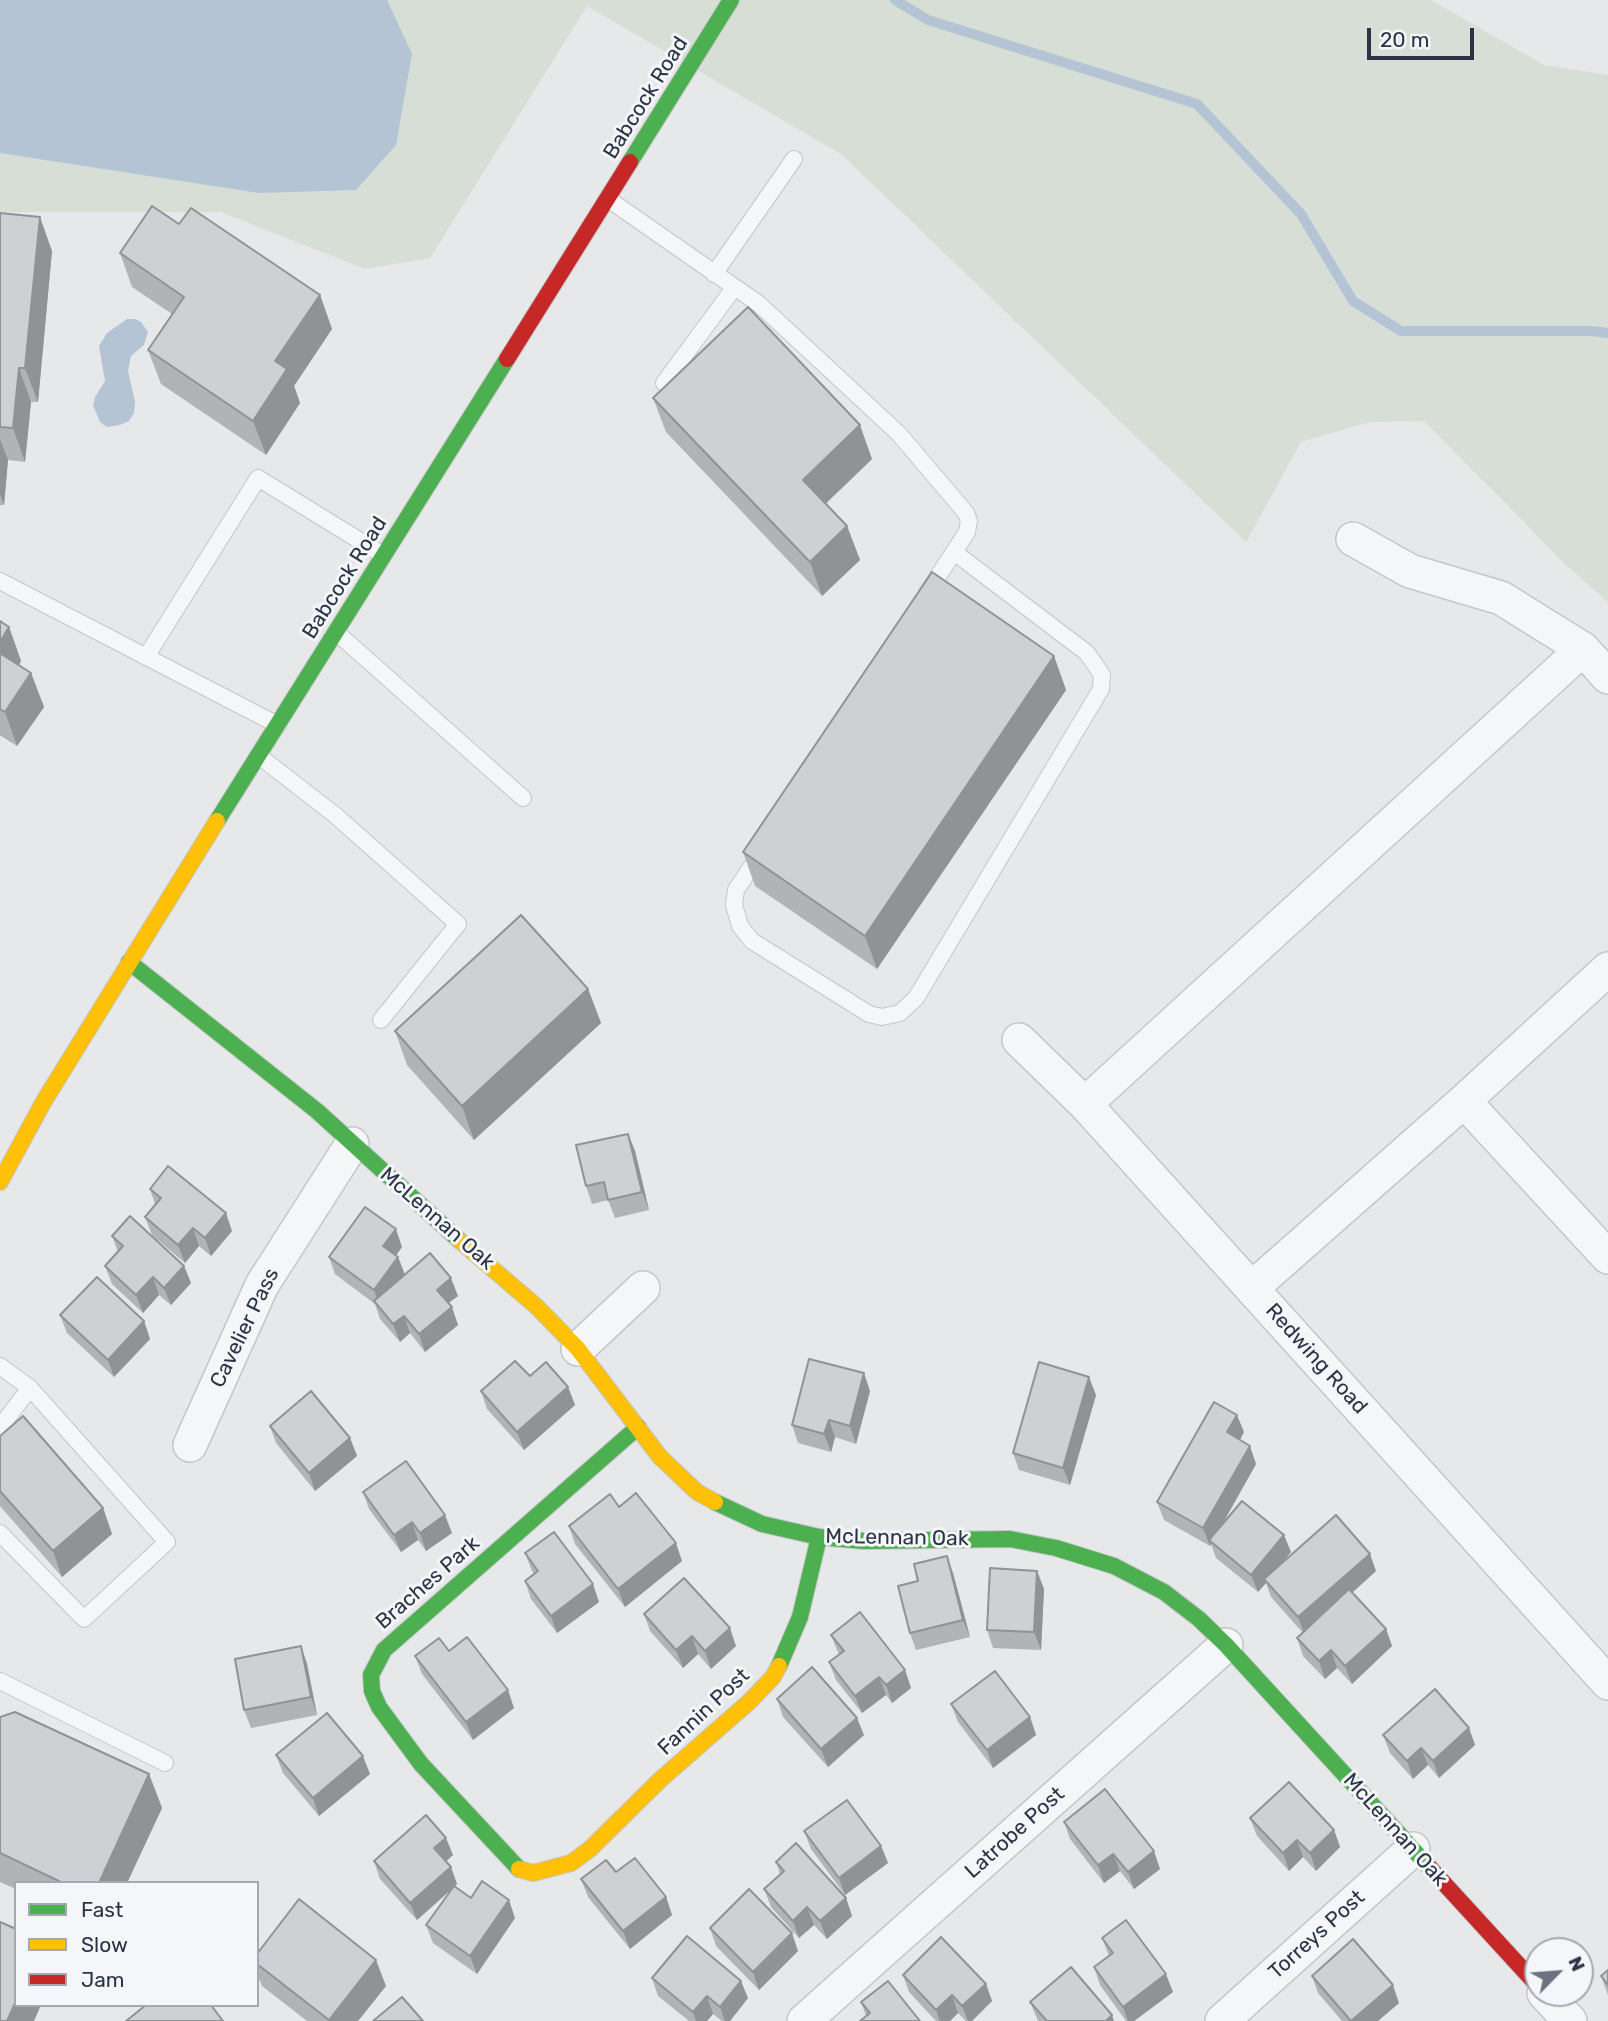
<!DOCTYPE html>
<html>
<head>
<meta charset="utf-8">
<style>
	body { margin:0 }
	#map { position:relative; width:1608px; height:2021px; overflow:hidden; background:#e6e8ea; font-family:Rubik,sans-serif }
	canvas { display:block }
	.legend { position:absolute; left:14px; top:1881px; width:245px; height:126px; box-sizing:border-box; background:#f4f6f9; border:2px solid #a4a8b1; margin:0; padding:9px 12px; list-style:none; font-size:21px; color:#2b3445 }
	.legend li { display:flex; align-items:center; gap:14px; height:35px }
	.legend b { width:35px; border:2px solid #a4a8b1 }
	.north { position:absolute; left:1524px; top:1937px; width:70px; height:70px; box-sizing:border-box; background:#f4f6f9; border:2px solid #a4a8b1; border-radius:50%; rotate:65deg; font-size:19px; font-weight:700; line-height:28px; text-align:center; color:#2b3445 }
	.north::after { content:''; display:block; margin:auto; width:24px; height:32px; background:#6c737f; clip-path:polygon(50% 0,100% 100%,50% 72%,0 100%) }
	.scale { position:absolute; left:1367px; top:28px; width:107px; height:32px; box-sizing:border-box; border:4px solid #2b3445; border-top:0; padding-left:9px; font-size:21px; line-height:24px; white-space:nowrap; color:#2b3445; -webkit-text-stroke:5px #f4f6f9; paint-order:stroke }
</style>
</head>
<body>
<div id="map">
<canvas width="1608" height="2021"></canvas>
<ul class="legend">
<li><b style="height:9px;background:#4caf50"></b>Fast</li>
<li><b style="height:9px;background:#ffc107"></b>Slow</li>
<li><b style="height:9px;background:#c62828"></b>Jam</li>
</ul>
<div class="north">N</div>
<div class="scale">20 m</div>
</div>
<script>
const context = document.querySelector('canvas').getContext('2d');
context.lineJoin = 'round';
function paint(path, color) { context.fillStyle = color; context.fill(path, 'evenodd'); }
const shape = rows => new Path2D(rows.map(r => 'M' + r).join(''));
function trace(path, color, width, dash) { context.strokeStyle = color; context.lineWidth = width; context.lineCap = dash ? 'butt' : 'round'; context.setLineDash(dash || []); context.stroke(path); }
function write(font, color, halo, rows, align = 'center') {
  context.font = font + ' Rubik,sans-serif'; context.lineWidth = 6; context.setLineDash([]); context.textBaseline = 'middle'; context.strokeStyle = halo; context.fillStyle = color; for (const [text, x, y, turn = 0] of rows) {
    context.save(); context.translate(x, y); context.rotate((+turn || 0) * Math.PI / 180); context.textAlign = isNaN(turn) ? turn : align; if (halo) context.strokeText(text, 0, 0); context.fillText(text, 0, 0); context.restore();
  }
}
paint(shape([
	[0,0,1431,0,1544,65,1608,75,1608,602,1568,567,1424,421,1370,422,1301,442,1246,542,841,154,587,6,430,258,365,269,220,212,0,212]
]), '#d6ded6');
paint(shape([
	[0,0,387,0,412,54,396,145,356,190,259,193,0,153],
	[127,319,135,319,141,322,148,332,144,345,131,356,128,371,135,402,134,413,129,421,120,425,107,427,100,422,93,405,95,397,105,381,99,346,107,333]
]), '#b4c4d5');
trace(shape([
	[895,0,928,20,1197,104,1301,214,1353,301,1401,331,1591,331,1608,333]
]), '#b4c4d5', 10);
const lane = shape([
	[608,199,759,304,899,434,966,513,969,521,967,532,927,593],
	[714,274,794,159],
	[664,383,734,288],
	[0,581,278,725],
	[336,632,523,798],
	[146,657,258,478,383,555],
	[259,756,335,815,458,924,381,1020],
	[760,854,736,890,734,905,740,926,752,941,869,1014,882,1017,900,1013,916,998,1101,689,1102,675,1087,653,954,552],
	[0,1366,30,1388,167,1542,84,1619,0,1533],
	[0,1427,30,1388],
	[0,1681,165,1763]
]);
const street = shape([
	[1353,539,1410,571,1501,598,1583,649,1608,677],
	[1019,1040,1085,1104,1608,1683],
	[1464,1101,1608,1257],
	[1085,1104,1583,649],
	[1252,1288,1464,1101,1608,969],
	[578,1349,643,1288],
	[190,1445,262,1285,352,1144],
	[1544,1993,1570,2021],
	[804,2021,1226,1645],
	[1222,2021,1413,1849]
]);
const fast = shape([
	[630,162,731,0],
	[217,821,507,359],
	[129,962,317,1111,459,1240],
	[715,1502,762,1524,819,1537,864,1541,1010,1539,1056,1548,1114,1566,1164,1592,1199,1619,1226,1645,1430,1868],
	[779,1666,800,1617,819,1537],
	[519,1869,421,1764,379,1707,372,1691,371,1675,384,1650,638,1427]
]);
const slow = shape([
	[0,1182,44,1101,217,821],
	[459,1240,536,1306,578,1349,660,1457,697,1492,715,1502],
	[519,1869,533,1873,571,1863,590,1849,661,1779,749,1702,773,1677,779,1666]
]);
const jam = shape([
	[507,359,630,162],
	[1430,1868,1538,1986]
]);
trace(lane, '#c4c6c8', 18);
trace(street, '#c4c6c8', 36);
trace(fast, '#c4c6c8', 18);
trace(slow, '#c4c6c8', 18);
trace(jam, '#c4c6c8', 18);
trace(lane, '#f5f6f7', 16);
trace(street, '#f5f6f7', 33);
trace(fast, '#4caf50', 16);
trace(slow, '#ffc107', 16);
trace(jam, '#c62828', 16);
paint(shape([
	[0,213,52,251,38,402,31,402,25,462,8,460,4,505,0,505],
	[179,224,320,295,332,329,294,386,300,403,266,455,161,384,148,350,172,314,132,287,120,253],
	[653,398,872,459,826,503,847,526,860,560,822,596,666,432],
	[0,621,9,627,21,661,19,665,31,673,44,707,17,746,1,736,0,736],
	[1054,656,1066,690,877,969,755,886,743,852],
	[588,989,601,1023,474,1140,407,1065,395,1031],
	[628,1134,635,1151,649,1210,615,1218,608,1200,592,1204,586,1186],
	[150,1189,232,1231,211,1256,199,1246,185,1263,152,1235,145,1217,155,1204],
	[112,1236,184,1266,191,1283,171,1305,159,1295,143,1313,112,1284,105,1266,118,1252],
	[402,1247,396,1255,398,1257,405,1275,458,1296,448,1303,458,1325,425,1352,410,1333,400,1342,380,1319,375,1304,335,1274,329,1257],
	[60,1315,144,1321,150,1339,114,1377,67,1333],
	[568,1387,575,1405,524,1450,487,1409,481,1391],
	[870,1391,856,1444,835,1437,831,1452,798,1443,792,1425],
	[1096,1395,1070,1485,1019,1470,1013,1453],
	[270,1426,350,1438,357,1456,315,1491,276,1443],
	[1244,1432,1240,1440,1256,1464,1221,1527,1291,1552,1281,1564,1376,1571,1352,1593,1386,1629,1392,1646,1352,1684,1337,1668,1325,1679,1303,1656,1297,1638,1303,1633,1271,1597,1266,1583,1258,1592,1216,1558,1211,1544,1210,1546,1164,1520,1157,1502],
	[0,1436,103,1508,112,1534,62,1577,0,1506],
	[363,1492,452,1533,426,1551,418,1540,401,1552,369,1509],
	[619,1507,682,1561,625,1607,575,1544,569,1526],
	[525,1553,599,1602,557,1633,531,1599,525,1581,534,1574,532,1571],
	[1037,1571,1044,1589,1041,1650,993,1648,987,1630],
	[953,1573,970,1637,916,1650,910,1633],
	[644,1614,736,1646,711,1669,698,1654,683,1668,650,1631],
	[831,1635,905,1670,911,1688,892,1703,886,1695,862,1713,836,1680,829,1662,839,1655],
	[301,1646,307,1664,317,1715,251,1728,244,1710],
	[449,1651,514,1708,473,1740,422,1674,415,1656],
	[777,1699,864,1735,828,1767,783,1717],
	[951,1704,1030,1717,1036,1735,993,1768,958,1722],
	[0,1717,149,1774,162,1808,127,1883,16,1883,16,1889,0,1882],
	[1469,1728,1475,1745,1439,1778,1428,1765,1413,1779,1390,1753,1383,1735],
	[276,1755,370,1774,319,1816,283,1773],
	[1250,1818,1334,1830,1340,1847,1316,1871,1303,1857,1289,1871,1257,1836],
	[1064,1822,1160,1869,1134,1889,1120,1871,1104,1883,1070,1839],
	[804,1831,881,1846,888,1863,845,1895,811,1849],
	[453,1855,446,1861,457,1884,455,1887,471,1898,515,1918,477,1974,433,1943,426,1925,451,1890,417,1920,380,1879,374,1861],
	[776,1862,846,1898,852,1916,827,1939,814,1925,799,1938,771,1907,764,1889,780,1874],
	[581,1879,666,1897,672,1915,630,1949,588,1897],
	[710,1928,798,1951,759,1990,716,1946],
	[1102,1938,1173,1992,1134,2021,1126,2021,1100,1985,1094,1967,1109,1956],
	[257,1954,386,1986,358,2021,307,2021,262,1986,257,1974],
	[1608,1970,1608,1995,1601,1976],
	[903,1975,986,1984,992,2001,972,2021,966,2021,958,2013,950,2021,936,2021,909,1992],
	[1312,1976,1399,2003,1378,2021,1342,2021,1318,1993],
	[652,1978,748,1998,730,2021,722,2021,713,2014,707,2021,689,2021,658,1996],
	[861,2002,920,2021,866,2016],
	[1030,2002,1114,2021,1038,2021]
]), '#b1b3b5');
paint(shape([
	[40,217,52,251,38,402,25,368],
	[320,295,332,329,294,386,300,403,266,455,253,421,275,361],
	[19,368,31,402,25,462,13,428],
	[860,425,872,459,815,514,803,480],
	[0,439,8,460,4,505,0,495],
	[847,526,860,560,822,596,810,562],
	[9,627,21,661,8,684,0,662,0,642],
	[1054,656,1066,690,877,969,865,936],
	[31,673,44,707,17,746,5,712],
	[588,989,601,1023,474,1140,462,1106],
	[628,1134,635,1151,649,1210,642,1192],
	[226,1213,232,1231,211,1256,205,1238],
	[193,1228,199,1246,185,1263,178,1245],
	[396,1229,402,1247,390,1264,383,1246],
	[398,1257,405,1275,380,1308,374,1290],
	[184,1266,191,1283,171,1305,164,1288],
	[153,1277,159,1295,143,1313,136,1295],
	[451,1278,458,1296,443,1307,437,1290],
	[452,1307,458,1325,425,1352,419,1334],
	[404,1316,410,1333,400,1342,393,1324],
	[144,1321,150,1339,114,1377,108,1360],
	[864,1373,870,1391,856,1444,850,1426],
	[1089,1377,1096,1395,1070,1485,1063,1468],
	[568,1387,575,1405,524,1450,517,1432],
	[1237,1415,1244,1432,1234,1450,1227,1432],
	[829,1420,835,1437,831,1452,824,1434],
	[350,1438,357,1456,315,1491,309,1473],
	[1250,1446,1256,1464,1212,1542,1209,1540,1211,1544,1210,1546,1203,1528],
	[103,1508,112,1534,62,1577,53,1551],
	[445,1515,452,1533,426,1551,420,1533],
	[412,1522,418,1540,401,1552,394,1535],
	[1284,1535,1291,1552,1266,1582,1264,1579,1266,1583,1258,1592,1251,1575],
	[676,1543,682,1561,625,1607,618,1589],
	[1370,1554,1376,1571,1305,1635,1298,1617],
	[947,1556,953,1573,970,1637,963,1620],
	[1037,1571,1044,1589,1041,1650,1034,1632],
	[593,1584,599,1602,557,1633,551,1616],
	[730,1628,736,1646,711,1669,705,1651],
	[1386,1629,1392,1646,1352,1684,1345,1666],
	[692,1636,698,1654,683,1668,676,1650],
	[301,1646,307,1664,317,1715,311,1697],
	[1331,1650,1337,1668,1325,1679,1319,1661],
	[905,1670,911,1688,892,1703,886,1685],
	[879,1677,886,1695,862,1713,855,1696],
	[508,1690,514,1708,473,1740,466,1722],
	[1030,1717,1036,1735,993,1768,987,1750],
	[857,1718,864,1735,828,1767,821,1749],
	[1469,1728,1475,1745,1439,1778,1433,1761],
	[1421,1748,1428,1765,1413,1779,1407,1761],
	[363,1756,370,1774,319,1816,313,1798],
	[149,1774,162,1808,127,1883,99,1883],
	[1334,1830,1340,1847,1316,1871,1310,1853],
	[446,1838,453,1855,441,1866,434,1848],
	[1297,1840,1303,1857,1289,1871,1283,1853],
	[881,1846,888,1863,845,1895,839,1878],
	[1154,1851,1160,1869,1134,1889,1128,1872],
	[1113,1854,1120,1871,1104,1883,1098,1865],
	[451,1867,457,1884,417,1920,410,1903],
	[666,1897,672,1915,630,1949,623,1931],
	[846,1898,852,1916,827,1939,820,1921],
	[509,1900,515,1918,477,1974,470,1956],
	[807,1907,814,1925,799,1938,793,1921],
	[792,1933,798,1951,759,1990,753,1972],
	[376,1960,386,1986,358,2021,330,2021,329,2020],
	[1166,1974,1173,1992,1134,2021,1128,2021,1123,2007],
	[741,1981,748,1998,730,2021,725,2021,720,2007],
	[986,1984,992,2001,972,2021,968,2021,962,2006],
	[1393,1985,1399,2003,1378,2021,1351,2021],
	[952,1995,958,2013,950,2021,940,2021,936,2010],
	[707,1996,713,2014,707,2021,696,2021,693,2012],
	[16,2001,16,2005,41,2005,34,2021,7,2021],
	[1112,2015,1114,2021,1106,2021]
]), '#909294');
const building = shape([
	[152,206,179,224,191,208,320,295,275,361,287,369,253,421,148,350,184,297,120,253,152,206],
	[0,213,40,217,25,368,19,368,13,428,0,427,0,213],
	[748,307,860,425,803,480,847,526,810,562,653,398,748,307],
	[932,572,1054,656,865,936,743,852,932,572],
	[0,621,9,627,0,642,0,621],
	[0,653,31,673,5,712,0,709,0,653],
	[521,915,588,989,462,1106,395,1031,521,915],
	[628,1134,642,1192,608,1200,604,1182,586,1186,576,1145,628,1134],
	[168,1166,226,1213,205,1238,193,1228,178,1245,145,1217,161,1198,150,1189,168,1166],
	[365,1207,396,1229,383,1246,398,1257,374,1290,329,1257,365,1207],
	[130,1216,184,1266,164,1288,153,1277,136,1295,105,1266,123,1246,112,1236,130,1216],
	[430,1253,451,1278,437,1290,452,1307,419,1334,404,1316,393,1324,374,1301,430,1253],
	[97,1277,144,1321,108,1360,60,1315,97,1277],
	[809,1359,864,1373,850,1426,829,1420,824,1434,792,1425,809,1359],
	[515,1361,530,1376,546,1362,568,1387,517,1432,481,1391,515,1361],
	[1039,1362,1089,1377,1063,1468,1013,1453,1039,1362],
	[311,1391,350,1438,309,1473,270,1426,311,1391],
	[1214,1402,1237,1415,1227,1432,1250,1446,1203,1528,1157,1502,1214,1402],
	[23,1416,103,1508,53,1551,0,1491,0,1436,23,1416],
	[406,1461,445,1515,420,1533,412,1522,394,1535,363,1492,406,1461],
	[636,1493,676,1543,618,1589,569,1526,610,1494,619,1507,636,1493],
	[1242,1501,1284,1535,1251,1575,1209,1540,1242,1501],
	[1336,1515,1370,1554,1298,1617,1264,1579,1336,1515],
	[554,1532,593,1584,551,1616,525,1581,538,1571,525,1553,554,1532],
	[947,1556,963,1620,910,1633,898,1586,918,1581,914,1564,947,1556],
	[990,1568,1037,1571,1034,1632,987,1630,990,1568],
	[684,1578,730,1628,705,1651,692,1636,676,1650,644,1614,684,1578],
	[1349,1589,1386,1629,1345,1666,1331,1650,1319,1661,1297,1638,1349,1589],
	[860,1612,905,1670,886,1685,879,1677,855,1696,829,1662,844,1651,831,1635,860,1612],
	[467,1637,508,1690,466,1722,415,1656,439,1638,449,1651,467,1637],
	[301,1646,311,1697,244,1710,235,1659,301,1646],
	[812,1667,857,1718,821,1749,777,1699,812,1667],
	[995,1671,1030,1717,987,1750,951,1704,995,1671],
	[1435,1689,1469,1728,1433,1761,1421,1748,1407,1761,1383,1735,1435,1689],
	[15,1712,149,1774,99,1883,63,1883,0,1853,0,1717,15,1712],
	[327,1713,363,1756,313,1798,276,1755,327,1713],
	[1289,1782,1334,1830,1310,1853,1297,1840,1283,1853,1250,1818,1289,1782],
	[1105,1789,1154,1851,1128,1872,1113,1854,1098,1865,1064,1822,1105,1789],
	[847,1800,881,1846,839,1878,804,1831,847,1800],
	[426,1815,446,1838,434,1848,451,1867,410,1903,374,1861,426,1815],
	[796,1843,846,1898,820,1921,807,1907,793,1921,764,1889,784,1871,776,1862,796,1843],
	[635,1858,666,1897,623,1931,581,1879,606,1860,616,1872,635,1858],
	[482,1881,509,1900,470,1956,426,1925,454,1886,471,1898,482,1881],
	[749,1889,792,1933,753,1972,710,1928,749,1889],
	[299,1899,376,1960,329,2020,257,1964,257,1954,299,1899],
	[1126,1920,1166,1974,1123,2007,1094,1967,1113,1953,1102,1938,1126,1920],
	[0,1922,16,1929,16,2001,7,2021,0,2021,0,1922],
	[687,1936,741,1981,720,2007,707,1996,693,2012,652,1978,687,1936],
	[941,1937,986,1984,962,2006,952,1995,936,2010,903,1975,941,1937],
	[1353,1939,1393,1985,1351,2021,1312,1976,1353,1939],
	[1071,1967,1112,2015,1106,2021,1047,2021,1030,2002,1071,1967],
	[1608,1970,1608,1985,1601,1976,1608,1970],
	[888,1981,920,2021,860,2021,870,2013,861,2002,888,1981],
	[402,1997,423,2021,373,2021,402,1997],
	[146,2005,211,2005,223,2021,126,2021,146,2005]
]);
paint(building, '#ced0d3');
trace(building, '#909294', 2);
write('21px', '#2b3445', '#f4f6f9', [
	["Babcock Road",646,98,-58],
	["Babcock Road",345,578,-58],
	["McLennan Oak",437,1219,41],
	["Cavelier Pass",245,1328,-64],
	["Redwing Road",1316,1359,48],
	["McLennan Oak",897,1538,1],
	["Braches Park",428,1583,-41],
	["Fannin Post",704,1712,-43],
	["McLennan Oak",1395,1830,48],
	["Latrobe Post",1015,1833,-42],
	["Torreys Post",1317,1935,-42]
]);
</script>
</body>
</html>
